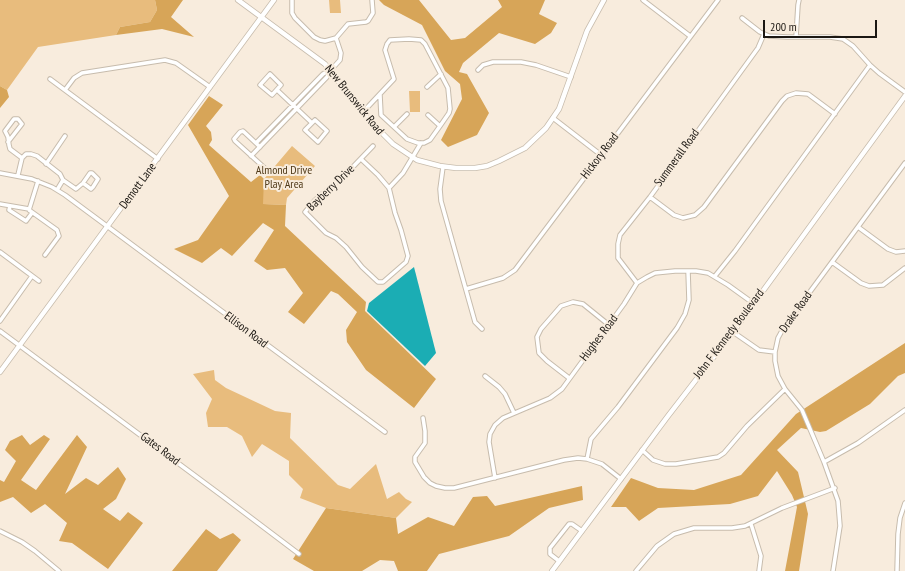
<!DOCTYPE html>
<html>
<head>
<meta charset="utf-8">
<style>
	body { margin:0 }
	#map { position:relative; width:905px; height:571px; overflow:hidden; background:#f8ecdd; font-family:"PT Sans Narrow",sans-serif }
	canvas { display:block }
	.scale { position:absolute; left:763px; top:20px; width:114px; height:18px; box-sizing:border-box; border:2px solid #1c1813; border-top:0; padding-left:5px; font-size:12px; line-height:14px; white-space:nowrap; color:#1c1813; -webkit-text-stroke:3px #f8ecdd; paint-order:stroke }
</style>
</head>
<body>
<div id="map">
<canvas width="905" height="571"></canvas>
<div class="scale">200 m</div>
</div>
<script>
const context = document.querySelector('canvas').getContext('2d');
context.lineJoin = 'round';
function paint(path, color) { context.fillStyle = color; context.fill(path, 'evenodd'); }
const shape = rows => new Path2D(rows.map(r => 'M' + r).join(''));
function trace(path, color, width, dash) { context.strokeStyle = color; context.lineWidth = width; context.lineCap = dash ? 'butt' : 'round'; context.setLineDash(dash || []); context.stroke(path); }
function write(font, color, halo, rows, align = 'center') {
  context.font = font + ' "PT Sans Narrow",sans-serif'; context.lineWidth = 4; context.setLineDash([]); context.textBaseline = 'middle'; context.strokeStyle = halo; context.fillStyle = color; for (const [text, x, y, turn = 0] of rows) {
    context.save(); context.translate(x, y); context.rotate((+turn || 0) * Math.PI / 180); context.textAlign = isNaN(turn) ? turn : align; if (halo) context.strokeText(text, 0, 0); context.fillText(text, 0, 0); context.restore();
  }
}
paint(shape([
	[0,0,155,0,157,10,150,22,120,27,116,35,38,47,7,90,0,86],
	[329,0,340,0,341,13,330,13],
	[409,91,420,91,420,112,410,112],
	[292,146,315,166,287,198,286,205,262,204,264,179],
	[214,370,215,380,226,388,275,411,291,413,290,438,338,485,350,489,376,464,387,499,399,492,406,499,412,502,396,518,326,508,300,498,303,489,289,475,289,461,262,444,252,457,242,436,227,427,208,427,206,413,212,399,193,374]
]), '#e8bc7d');
paint(shape([
	[155,0,183,0,171,17,194,37,162,29,116,35,120,27,150,22,157,10],
	[379,0,419,0,451,40,465,38,502,7,498,0,545,0,539,14,557,23,551,33,535,44,499,33,463,63,459,72,467,74,489,113,477,135,448,147,441,140,462,99,460,84,445,71,422,25,384,5],
	[0,86,7,90,9,97,0,108],
	[209,96,223,105,206,126,211,132,212,140,209,145,251,182,260,175,264,179,263,204,286,205,285,226,366,302,365,311,436,379,414,408,366,370,347,342,346,330,357,312,338,294,331,291,304,324,288,312,303,293,285,268,267,270,254,261,274,230,263,223,232,256,221,248,202,263,174,249,198,240,229,196,188,125],
	[905,343,905,373,898,376,870,404,826,431,820,432,801,428,777,450,798,472,808,514,799,571,785,571,797,507,792,495,777,471,758,496,730,504,658,508,639,521,626,507,611,507,631,478,658,488,694,490,741,475,796,414],
	[22,435,30,445,44,435,50,439,21,480,36,490,77,435,87,447,65,494,86,478,98,485,118,467,126,479,116,499,103,509,120,521,128,512,143,523,108,569,72,543,59,541,67,523,45,504,31,513,13,497,0,502,0,480,4,482,16,461,5,450,10,441],
	[582,486,583,500,549,508,509,536,439,554,427,571,398,571,394,561,380,560,362,571,314,571,293,559,326,508,396,518,398,534,428,517,454,526,473,497,487,496,495,506],
	[206,529,220,539,233,533,241,540,217,571,172,571]
]), '#d7a558');
paint(shape([
	[414,267,436,353,425,366,367,311,369,303]
]), '#1badb4');
const minor = shape([
	[292,0,292,13,295,18,314,37,320,40,325,41,336,38,348,24,366,22,368,21,373,13,372,0],
	[643,0,690,36],
	[742,18,760,32,769,36,787,37,830,37,843,39,853,46,870,65,879,73,905,92],
	[796,37,798,5,799,0],
	[478,70,483,65,493,62,521,62,536,65,571,77],
	[270,74,281,85,272,95,260,85,270,74],
	[50,79,158,159],
	[427,87,441,74],
	[65,90,74,78,82,73,165,60,176,63,210,87],
	[277,90,312,123],
	[363,112,394,79,385,50,387,44,390,40,409,39,421,40,425,44,448,88,450,109,449,113,440,126,430,140,424,143,418,143,407,139,381,115,380,95],
	[428,115,440,126],
	[553,118,601,155],
	[315,120,327,131,318,142,305,130,315,120],
	[394,127,407,114],
	[8,142,22,124,18,119,14,119,5,131,8,137,9,145,10,149,22,158],
	[256,143,323,74,330,70],
	[260,147,243,131,240,132,234,139,235,141,268,171],
	[251,156,327,77,331,70,340,60,341,53,336,38],
	[361,159,378,175,389,188,395,213,401,230,408,256,406,262,383,282,378,282,362,267,346,247,336,238,326,233,305,212,315,200,349,171,373,146],
	[46,164,65,136],
	[443,167,440,189,441,201,475,322,482,329],
	[0,173,32,179,52,187,65,195,385,432],
	[18,175,22,158,26,154,31,154,37,156,60,174,63,180,76,189,83,183,90,173,92,173,98,179,93,187,91,189,83,183],
	[38,181,29,210,57,230,59,236,45,255],
	[389,188,403,173,421,143],
	[57,190,63,180],
	[650,197,674,215,683,218,695,215,704,207,782,101,787,96,796,93,808,94,835,114],
	[0,204,29,209],
	[10,206,9,210,26,221,32,213],
	[858,227,888,249,896,252,905,251],
	[0,252,39,281],
	[832,262,861,283,869,286,883,285,905,268],
	[715,276,735,251,870,65],
	[637,283,618,258,618,244,620,235,650,197,758,48,764,34],
	[466,289,503,278,515,270,718,0],
	[0,321,32,276],
	[0,331,221,495,299,554],
	[733,332,759,350,775,352],
	[485,376,499,387,505,394,514,413],
	[569,378,547,361,539,353,537,337,541,329,561,306,573,302,583,304,609,325],
	[423,418,425,431,425,443,415,457,415,462,424,477,430,483,436,486,445,488,454,488,564,460,578,458,587,459,602,464,621,479],
	[642,450,653,460,665,464,676,464,718,457,724,453,747,426,785,389],
	[587,459,591,439,618,407,677,328,685,314,689,300,688,271],
	[824,462,858,443,905,410],
	[495,478,489,442,490,434,495,425,503,418,550,398,562,389,624,304,637,283,647,277,655,273,675,271,696,271,708,273,728,285,753,303],
	[751,524,761,556,759,571],
	[0,531,22,542,35,551,59,571],
	[559,561,550,554,550,548,569,524,572,524,582,531],
	[636,571,657,546,674,534,694,528,732,528,745,526,782,508,835,488],
	[833,571,840,526,838,501,824,462,802,410,785,389,778,376,775,361,775,352,778,338,784,327,905,163],
	[897,571,898,534,900,518,905,503]
]);
const tertiary = shape([
	[238,0,325,64,368,119,393,144,417,160,440,166,456,168,475,168,487,166,499,161,525,148,546,128,559,109,587,31,604,0],
	[0,372,274,0],
	[552,571,668,416,733,332,905,96]
]);
trace(minor, '#c7bcad', 5.5);
trace(tertiary, '#c7bcad', 6);
trace(minor, '#fff', 3.5);
trace(tertiary, '#fff', 4.5);
write('12px', '#1c1813', '#f8ecdd', [
	["New Brunswick Road",354,100,51],
	["Hickory Road",600,156,-53],
	["Summerall Road",677,158,-54],
	["Demott Lane",138,186,-54],
	["Bayberry Drive",331,188,-44],
	["Drake Road",796,312,-55],
	["Ellison Road",246,330,37],
	["John F Kennedy Boulevard",729,334,-53],
	["Hughes Road",599,338,-53],
	["Gates Road",160,449,37]
]);
write('12px', '#4f3918', '#f8ecdd', [
	["Almond Drive",284,171],
	["Play Area",284,185]
]);
</script>
</body>
</html>
